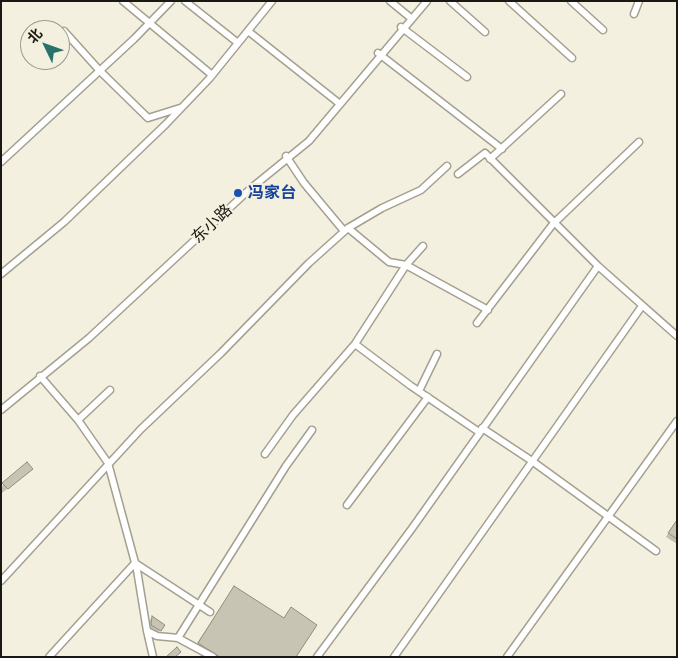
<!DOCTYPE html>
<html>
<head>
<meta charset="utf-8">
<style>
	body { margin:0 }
	#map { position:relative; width:678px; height:658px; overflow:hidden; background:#f4f0df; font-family:Inter,"Noto Sans SC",sans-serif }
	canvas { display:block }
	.frame { position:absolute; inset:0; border:2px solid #191812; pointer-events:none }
	.north { position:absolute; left:20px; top:20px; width:50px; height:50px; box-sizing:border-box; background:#f4f0df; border:1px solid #9c9a8d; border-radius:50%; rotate:312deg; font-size:14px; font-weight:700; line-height:20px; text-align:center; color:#191812 }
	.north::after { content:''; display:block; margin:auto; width:18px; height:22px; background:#29726b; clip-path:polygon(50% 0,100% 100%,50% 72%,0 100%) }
</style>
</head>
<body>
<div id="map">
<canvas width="678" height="658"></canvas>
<div class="frame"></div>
<div class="north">北</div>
</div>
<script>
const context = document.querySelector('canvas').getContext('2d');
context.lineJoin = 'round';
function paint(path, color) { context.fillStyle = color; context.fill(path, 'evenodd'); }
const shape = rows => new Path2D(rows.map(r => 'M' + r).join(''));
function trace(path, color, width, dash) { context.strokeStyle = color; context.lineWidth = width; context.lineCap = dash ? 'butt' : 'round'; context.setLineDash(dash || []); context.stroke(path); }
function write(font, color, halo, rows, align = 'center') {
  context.font = font + ' Inter,"Noto Sans SC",sans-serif'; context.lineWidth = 4.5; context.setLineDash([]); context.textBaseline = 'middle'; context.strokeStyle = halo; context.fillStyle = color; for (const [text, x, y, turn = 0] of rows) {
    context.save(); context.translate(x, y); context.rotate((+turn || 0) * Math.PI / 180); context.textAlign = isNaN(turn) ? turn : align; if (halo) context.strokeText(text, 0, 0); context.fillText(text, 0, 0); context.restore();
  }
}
paint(shape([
	[26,474,2,493,1,493,3,484],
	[677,527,677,544,666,537,671,528],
	[234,588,283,619,291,609,294,657,205,657,193,649],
	[152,618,163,625,157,634,148,628,147,623]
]), '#0003');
const building = shape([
	[27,462,33,469,8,489,2,483,27,462],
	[677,520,677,539,668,533,677,520],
	[234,586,284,618,291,607,317,625,296,657,220,657,198,643,234,586],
	[152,616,165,625,161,631,151,625,152,616],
	[177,647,181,652,175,657,166,657,177,647]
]);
paint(building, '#c7c4b3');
trace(building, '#918d7d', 1);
const minor = shape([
	[123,1,212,75],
	[185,1,238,43],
	[390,1,412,19],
	[450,1,485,32],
	[509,1,572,58],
	[571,1,603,30],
	[634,14,639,1],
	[401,27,467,77],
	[64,31,100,71,148,118,180,108],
	[248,31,340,104],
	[378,53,502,149],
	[286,156,304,183,344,231],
	[490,159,561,94],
	[1,162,134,39,171,1],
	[458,174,485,153,598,266,677,336],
	[348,228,389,262,406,265,488,310],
	[1,274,64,222,166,124,209,79,272,1],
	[477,323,553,224,639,142],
	[355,344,411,386,479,432],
	[40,376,78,420,108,463,137,570,147,631,157,636,178,638,213,657],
	[419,391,437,354],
	[1,410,89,338,250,189,309,141,427,1],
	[78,420,110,390],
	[482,428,532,461,656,551],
	[265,454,293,415,355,344,406,265,423,246],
	[347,505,428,397],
	[1,581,141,429,221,353,309,263,348,228,382,208,421,190,447,166],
	[147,631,153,657],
	[178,638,286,466,312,430],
	[49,657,135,563,210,612],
	[317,657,413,527,598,266],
	[394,657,642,306],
	[507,657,677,421]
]);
trace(minor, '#a4a090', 9);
trace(minor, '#fff', 6);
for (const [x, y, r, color] of [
	[238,193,5,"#1a4fb4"]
]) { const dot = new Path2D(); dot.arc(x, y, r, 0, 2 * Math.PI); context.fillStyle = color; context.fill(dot); trace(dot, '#f4f0df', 2); }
write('bold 16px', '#164399', '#f4f0df', [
	["冯家台",248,193]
], 'left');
write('16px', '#191812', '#f4f0df', [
	["东小路",212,224,-43]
]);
</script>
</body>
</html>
